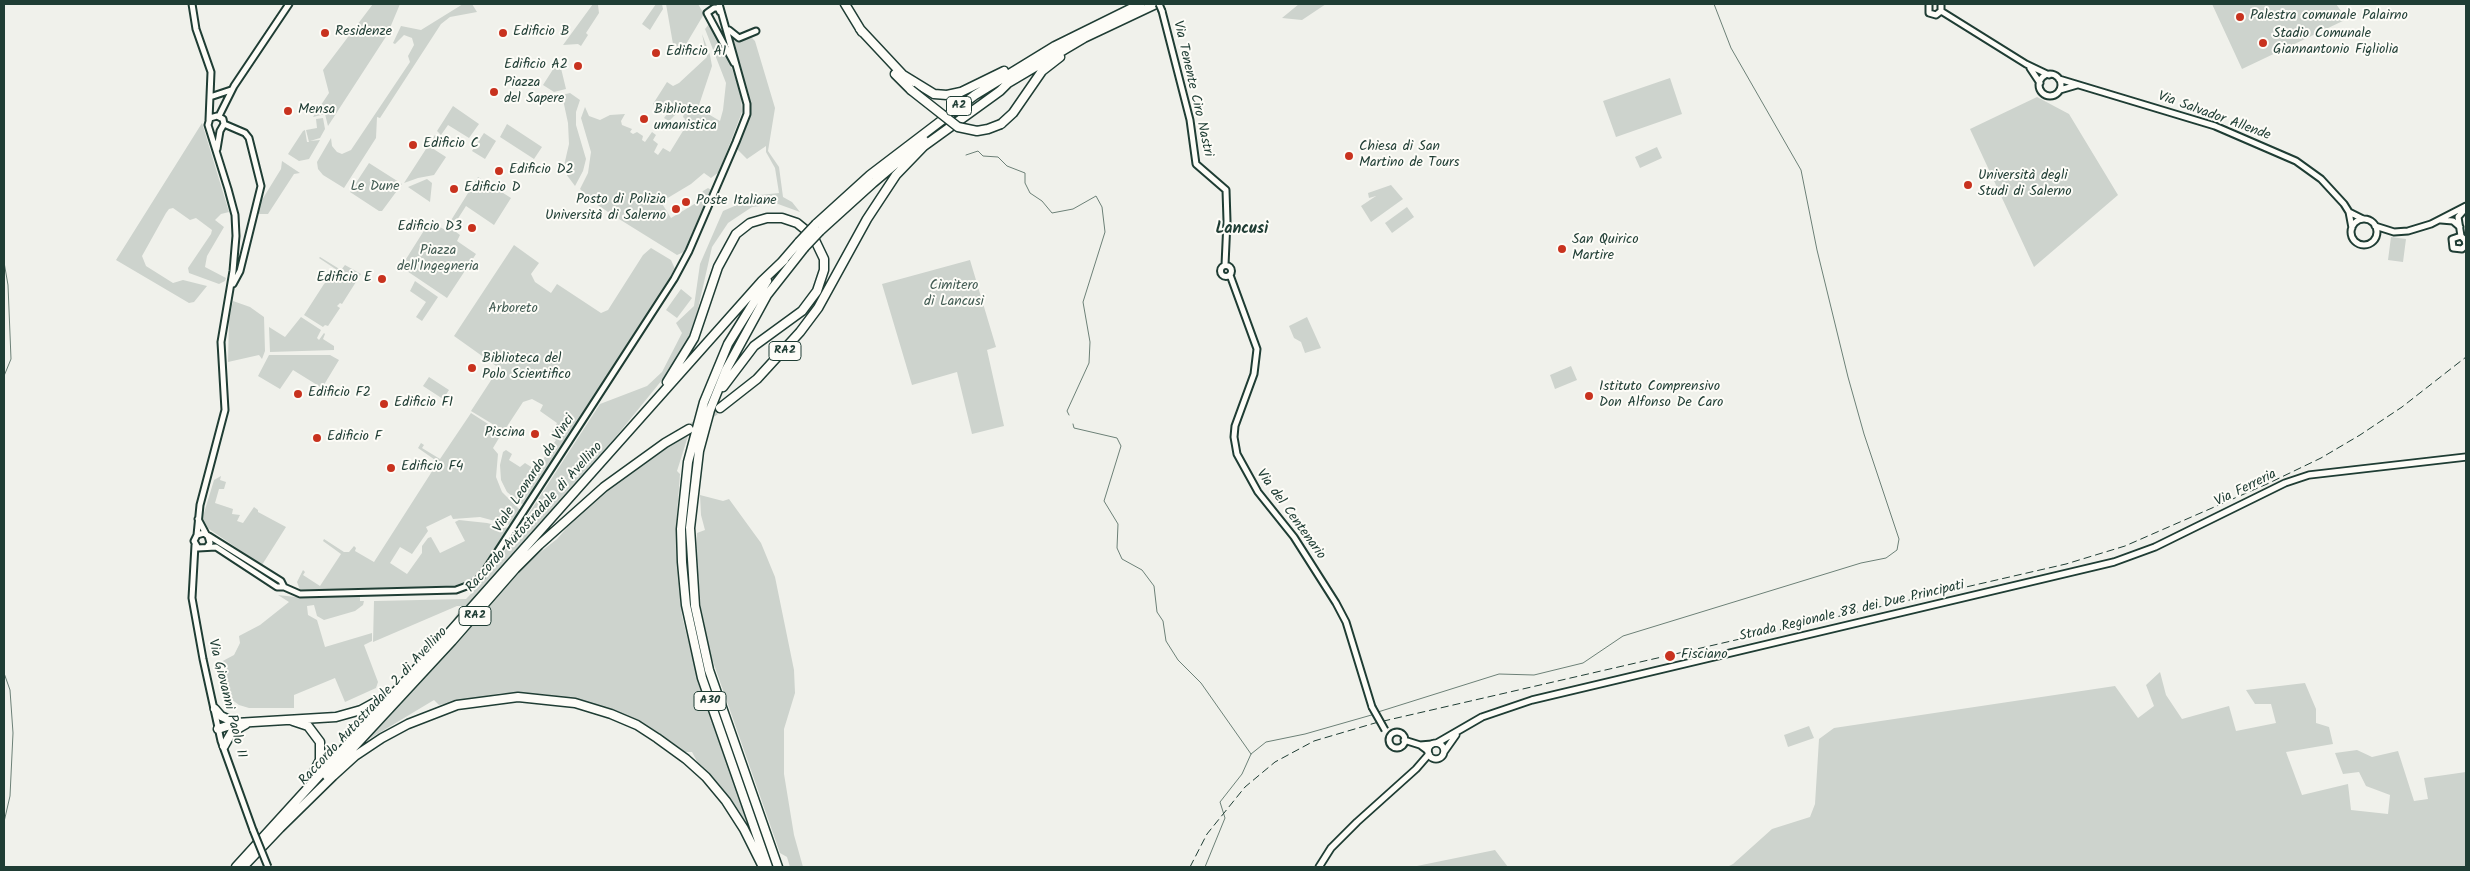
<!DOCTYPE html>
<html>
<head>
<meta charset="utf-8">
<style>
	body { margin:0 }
	#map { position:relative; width:2470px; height:871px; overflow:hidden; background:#f0f1eb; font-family:Kalam,sans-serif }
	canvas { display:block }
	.frame { position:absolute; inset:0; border:5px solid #1f3d34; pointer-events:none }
</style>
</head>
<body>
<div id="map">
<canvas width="2470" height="871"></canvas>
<div class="frame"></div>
</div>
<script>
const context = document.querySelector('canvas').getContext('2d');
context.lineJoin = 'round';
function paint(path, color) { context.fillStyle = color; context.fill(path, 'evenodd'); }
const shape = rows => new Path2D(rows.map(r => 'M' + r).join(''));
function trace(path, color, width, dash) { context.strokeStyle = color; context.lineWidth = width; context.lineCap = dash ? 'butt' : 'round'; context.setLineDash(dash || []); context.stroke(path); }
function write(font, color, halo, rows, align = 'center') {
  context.font = font + ' Kalam,sans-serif'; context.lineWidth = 4; context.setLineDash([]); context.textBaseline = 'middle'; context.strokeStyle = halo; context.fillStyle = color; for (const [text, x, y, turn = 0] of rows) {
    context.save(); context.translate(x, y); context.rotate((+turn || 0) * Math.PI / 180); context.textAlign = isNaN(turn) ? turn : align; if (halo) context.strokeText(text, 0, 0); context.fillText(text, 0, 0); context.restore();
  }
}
paint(shape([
	[373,4,400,4,387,35,328,126,325,114,313,117,329,93,323,70],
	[463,4,472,4,477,12,450,17,441,24,380,118,377,117,376,138,344,188,323,175,318,169,317,162,331,138,332,146,337,152,342,154,351,150,410,62,408,56,414,45,412,38,404,35,395,44,393,43,401,26,421,30],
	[593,4,598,5,599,13,586,33,588,35,581,46,578,44,563,45],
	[656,4,662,4,663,9,650,30,642,24],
	[666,4,698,4,704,14,682,51,673,44],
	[1299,4,1326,4,1302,20,1282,18],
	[2212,4,2336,4,2347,19,2242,69],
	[709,24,731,66,741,95,742,112,719,172,711,178,704,173,691,184,661,202,671,218,696,203,703,191,708,188,711,190,684,252,677,255,611,214,592,201,580,189,588,173,591,152,581,118,585,107,589,116,600,120,610,115,625,114,621,121,622,125,632,129,630,132,633,134,637,132,643,136,642,140,645,142,652,132,656,135,653,140,658,144,654,152,658,155,663,148,670,152,686,126,683,124,685,119,683,117,684,114,679,111,669,121,664,118,667,114,665,110,673,108,674,104,666,100,660,109,653,104,667,82,673,86,679,83,707,57,702,34,710,55,712,66,698,108,720,121,723,110,726,83,705,29],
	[733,38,743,40,752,38,755,41,775,108,768,151,779,167,783,197,792,202,800,212,778,204,752,207,728,223,712,247,697,313,684,350,671,369,566,498,459,618,448,628,462,606,457,606,373,642,374,601,466,599,489,575,600,404,647,386,662,372,682,333,676,323,694,306,700,264,723,211,760,195,779,193,775,168,766,152,766,146,747,159,737,149,751,110],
	[559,60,566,89,554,92,543,85],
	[1670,78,1682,114,1616,137,1603,101],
	[570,93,580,100,576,112,576,125,586,159,583,171,575,186,563,170,569,144,568,123,562,95],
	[2037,97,2069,114,2118,195,2034,267,1970,129],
	[453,106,479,124,469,138,448,125,441,135,437,131],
	[323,118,325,129,320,138,310,141,320,140,309,159,299,161,288,154,303,131,305,130,307,142,309,142,306,130,317,128,316,119],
	[202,123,229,212,221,214,215,220,224,227,207,256,205,267,226,278,225,281,219,284,189,273,188,268,211,234,212,230,196,218,190,220,173,208,169,209,166,213,142,256,146,266,173,283,183,280,207,286,194,302,189,303,116,260],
	[507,124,542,147,534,159,500,137],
	[484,133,496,141,485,159,472,151],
	[435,135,438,138,432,148,446,157,434,175,418,178,404,183],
	[1657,147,1662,158,1640,168,1635,157],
	[282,161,300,173,294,174,268,214,259,214,257,208,281,169],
	[369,163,402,184,382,211,379,211,350,192],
	[478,177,511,198,494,225,466,206,457,220,462,223,456,232,460,235,457,241,476,254,447,298,401,267,430,221,445,230],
	[427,179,432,183,430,202,408,187],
	[1391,185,1403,199,1371,222,1361,206,1376,196,1369,198,1368,193],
	[1407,207,1414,217,1392,233,1385,223],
	[2391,237,2406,239,2403,262,2388,260],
	[514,245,539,263,531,274,535,282,551,293,557,284,601,313,608,310,643,255,651,248,671,260,675,269,524,504,522,504,507,492,501,480,500,465,503,452,506,450,512,454,509,460,520,467,525,463,536,470,556,440,550,436,557,423,540,411,543,405,532,399,523,402,504,431,471,411,499,368,454,336],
	[320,257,341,270,345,265,361,274,342,304,340,303,337,306,340,308,328,326,325,325,323,327,304,315,324,284,337,270,319,258],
	[970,260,996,347,987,350,1004,426,972,434,957,372,912,385,882,284],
	[415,281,438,297,422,321,416,317,426,302,410,291],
	[681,289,692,298,677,318,666,310],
	[233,301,250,307,264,317,265,351,262,359,259,355,228,362,229,320],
	[301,317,321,330,317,338,319,340,324,333,325,334,323,339,334,346,334,350,270,352,269,327,285,337],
	[1307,317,1321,348,1305,353,1301,342,1294,338,1289,326],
	[269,355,330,355,339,360,322,388,293,370,280,389,258,376],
	[1571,366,1577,380,1555,389,1550,375],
	[429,377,449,390,443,399,423,386],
	[471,413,502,433,493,448,498,454,496,477,502,492,520,510,510,525,480,517,453,519,451,515,426,527,428,531,412,554,400,547,390,563,407,574,422,553,422,546,428,538,431,537,440,553,465,541,455,522,459,520,487,523,508,528,478,573,471,579,454,586,300,590,297,582,303,570,305,572,303,575,320,586,341,554,323,541,324,539,344,552,349,552,354,546,356,548,355,551,374,562,438,462,418,448,421,443,424,445,422,448,440,459],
	[688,436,677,471,680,474,676,528,678,570,682,616,700,688,748,824,747,827,699,765,692,752,685,752,623,715,579,700,544,694,502,693,439,705,434,700,364,742,524,565,557,539,578,515,610,488,678,440],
	[221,476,220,480,226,482,224,489,219,489,215,503,233,509,232,514,240,515,237,521,243,523,254,507,258,510,258,512,286,527,262,565,206,527,203,520,204,513,214,480],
	[700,495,723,501,729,499,761,543,775,577,794,670,795,693,784,729,784,774,794,835,803,867,790,867,787,857,780,853,711,656,701,608,696,553,697,533,705,530,701,515],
	[278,595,304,598,360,596,360,601,364,601,363,605,355,611,324,620,317,616,314,605,307,606,308,615,317,620,325,647,372,633,372,641,364,645,378,682,376,688,345,702,335,678,294,695,294,708,249,708,239,705,231,699,224,687,219,663,234,655,240,643,239,636,260,625,289,602],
	[2160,672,2166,695,2182,719,2229,706,2236,731,2276,723,2271,704,2255,704,2246,690,2305,683,2316,709,2316,723,2329,727,2333,744,2286,752,2302,795,2348,784,2351,810,2388,814,2390,795,2366,786,2359,772,2343,774,2335,753,2357,750,2372,757,2398,751,2414,801,2428,799,2424,778,2466,772,2466,867,1727,867,1733,864,1772,829,1810,817,1815,804,1819,739,1834,728,2115,686,2138,718,2154,706,2146,685],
	[1809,726,1814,738,1788,747,1784,735],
	[1495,850,1508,867,1412,867]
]), '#cdd3cd');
trace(shape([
	[966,155,978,151,983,156,998,157,1007,166,1025,173,1025,183,1030,193,1042,201,1052,213,1073,209,1096,196,1102,207,1105,232,1083,302,1090,342,1089,363,1067,411,1069,415],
	[4,262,8,285,11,359,4,376],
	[1073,424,1074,428,1117,438,1121,446,1104,501,1118,524,1117,548,1122,559,1142,570,1154,586,1157,612,1163,621,1166,641,1178,660,1201,683,1251,754],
	[4,673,10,690,13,733,10,796,4,822],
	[1378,712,1499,674,1534,675,1583,663,1623,636,1861,563,1886,558,1897,550,1899,539,1864,434,1848,377,1817,250,1801,170,1731,48,1714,4],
	[1205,867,1225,818,1220,802,1242,774,1251,754,1266,742,1305,734,1375,714]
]), '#6c8077', 1);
trace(shape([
	[689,429,720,408]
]), '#c6cdc6', 8, [8, 4]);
const tertiary = shape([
	[192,4,196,29,211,72,209,120],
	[1929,4,1929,13,1936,15,1941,11,1941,4],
	[1162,11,1190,120,1196,164,1226,190,1227,221,1225,265],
	[1941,11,2026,64,2049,75],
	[720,12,718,8,714,8,707,13,734,63],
	[729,30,739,38,756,31],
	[2030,68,2040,83],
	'2039 85a11 11 0 1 1 22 0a11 11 0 1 1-22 0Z',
	[2059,79,2215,126,2296,161,2321,179,2344,204,2349,212,2352,228],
	[2060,90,2077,85],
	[210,97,231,90],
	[219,116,234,86,289,4],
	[224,124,245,133,249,138,261,186,240,271,233,284],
	[2466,208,2458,217,2461,236,2466,241],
	[2349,212,2363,219],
	'2351 232a13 13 0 1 1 26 0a13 13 0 1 1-26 0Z',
	[2441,220,2453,221,2460,227],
	[2375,226,2394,232,2408,231,2431,224,2466,206],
	[2461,236,2452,239,2453,248,2462,249,2466,245,2465,240],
	'1220.5 271a5.5 5.5 0 1 1 11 0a5.5 5.5 0 1 1-11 0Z',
	[1230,275,1257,349,1254,374,1235,426,1234,437,1237,454,1258,492,1294,537,1336,603,1346,622,1372,707],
	[198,519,206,534],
	[197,535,200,505,225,410,221,342,233,271,236,236,235,215,228,189,208,125,210,118,217,116,223,119,224,124,220,131,217,149],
	[209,536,281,581,284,587],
	[195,545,192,598,203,659,221,741,253,830],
	[207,547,210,543,208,536,204,533,197,535,194,541,198,548,216,547,277,587,284,587,300,594,456,590,472,584,481,577,674,279,689,251,736,142,747,114,747,104,719,4],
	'1389 740a8 8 0 1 1 16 0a8 8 0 1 1-16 0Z',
	[1404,740,1420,745,1432,744],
	[1420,745,1428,751]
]);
const secondary = shape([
	[1437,743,1482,717,1532,700,2114,562,2155,547,2285,483,2309,475,2466,457],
	'1428 751a8 8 0 1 1 16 0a8 8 0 1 1-16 0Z',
	[1444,752,1456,735],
	[1319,867,1331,848,1357,822,1416,769,1429,754]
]);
const motorway = shape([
	[845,4,862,32],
	[860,29,903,75,934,94,947,95,961,92,1004,71],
	[895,74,911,90],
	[1008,83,1084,38,1156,4],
	[1001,124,1013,113,1042,71,1060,57],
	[816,224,870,175,975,95,1055,46,1140,4],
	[820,231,873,183,924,140],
	[780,264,799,242],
	[767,281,728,344,704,402,688,462,681,529,682,562,686,605,702,678,768,867],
	[667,382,694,338,718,267,736,234,750,223,767,218,782,218,797,223,813,236,824,259,824,270,817,291,802,311,754,346,723,387],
	[720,408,757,379,800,332,818,308,867,219,896,175,924,146,1000,91,1010,81],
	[215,709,221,716,236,723],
	[293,721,308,726,320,742,320,760,310,779],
	[218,729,236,723,336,717,361,710,392,693],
	[224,746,232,732,246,724],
	[327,776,452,641,515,569,539,545,604,487,665,443,689,429],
	[236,867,449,633,762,281,784,260],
	[243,867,280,828,333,776,355,756,382,738,408,724,457,705,518,697,575,703,611,714,637,725,657,738,686,759,706,777,726,801,744,829,762,865],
	[778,867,709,670,695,606,690,528,699,451,710,410,726,370,767,295,804,248]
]);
trace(tertiary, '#1f3d34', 9);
trace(secondary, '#1f3d34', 9);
trace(motorway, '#1f3d34', 11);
trace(tertiary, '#fdfcf7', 5);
trace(secondary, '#fdfcf7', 5.5);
trace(motorway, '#fdfcf7', 8);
trace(shape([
	[1190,867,1207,834,1245,787,1275,762,1314,741,1375,723,2066,564,2125,546,2267,484,2321,458,2360,435,2402,407,2466,357]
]), '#1f3d34', 1, [8, 4]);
const tertiaryBridge = shape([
	[1159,4,1162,11],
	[1372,707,1385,730],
	[253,830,268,867]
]);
const motorwayBridge = shape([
	[911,90,958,127,977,131,988,129,1001,124],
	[799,242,816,224],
	[804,248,820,231]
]);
trace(tertiaryBridge, '#1f3d34', 9, []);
trace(motorwayBridge, '#1f3d34', 11, []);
trace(tertiaryBridge, '#fdfcf7', 5);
trace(motorwayBridge, '#fdfcf7', 8);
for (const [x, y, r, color] of [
	[2240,17,5,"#c8321e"],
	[325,33,5,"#c8321e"],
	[503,33,5,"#c8321e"],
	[2263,43,5,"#c8321e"],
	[656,53,5,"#c8321e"],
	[578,66,5,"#c8321e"],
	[494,92,5,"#c8321e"],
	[288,111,5,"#c8321e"],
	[644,119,5,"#c8321e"],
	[413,145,5,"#c8321e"],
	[1349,156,5,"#c8321e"],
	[499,171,5,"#c8321e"],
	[1968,185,5,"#c8321e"],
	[454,189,5,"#c8321e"],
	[686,202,5,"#c8321e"],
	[676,209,5,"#c8321e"],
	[472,228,5,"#c8321e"],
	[1562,249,5,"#c8321e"],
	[382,279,5,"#c8321e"],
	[472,368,5,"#c8321e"],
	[298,394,5,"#c8321e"],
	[1589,396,5,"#c8321e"],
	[384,404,5,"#c8321e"],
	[535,434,5,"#c8321e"],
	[317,438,5,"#c8321e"],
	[391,468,5,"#c8321e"],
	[1670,656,6,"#c8321e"]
]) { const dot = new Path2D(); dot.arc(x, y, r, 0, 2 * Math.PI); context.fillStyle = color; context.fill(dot); trace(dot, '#fdfcf7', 2); }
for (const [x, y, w] of [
	[959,106,25],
	[785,351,32],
	[475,616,32],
	[710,701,32]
]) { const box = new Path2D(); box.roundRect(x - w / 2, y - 9.5, w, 19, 4); context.fillStyle = '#fdfcf7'; context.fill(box); trace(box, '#1f3d34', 1); }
write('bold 12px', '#1f3d34', null, [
	["A2",959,106],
	["RA2",785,351],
	["RA2",475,616],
	["A30",710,701]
]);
write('14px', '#1f3d34', '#fdfcf7', [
	["Palestra comunale Palairno",2250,17],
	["Residenze",335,33],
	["Edificio B",513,33],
	["Stadio Comunale",2273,35],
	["Giannantonio Figliolia",2273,51],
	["Edificio A1",666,53],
	["Edificio A2",568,66,"right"],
	["Piazza",504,84],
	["del Sapere",504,100],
	["Mensa",298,111],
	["Biblioteca",654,111],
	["umanistica",654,127],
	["Edificio C",423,145],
	["Chiesa di San",1359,148],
	["Martino de Tours",1359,164],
	["Edificio D2",509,171],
	["Università degli",1978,177],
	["Studi di Salerno",1978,193],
	["Edificio D",464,189],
	["Posto di Polizia",666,201,"right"],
	["Università di Salerno",666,217,"right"],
	["Poste Italiane",696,202],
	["Edificio D3",462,228,"right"],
	["San Quirico",1572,241],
	["Martire",1572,257],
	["Edificio E",372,279,"right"],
	["Biblioteca del",482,360],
	["Polo Scientifico",482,376],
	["Istituto Comprensivo",1599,388],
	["Don Alfonso De Caro",1599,404],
	["Edificio F2",308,394],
	["Edificio F1",394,404],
	["Piscina",525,434,"right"],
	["Edificio F",327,438],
	["Edificio F4",401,468],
	["Fisciano",1681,656]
], 'left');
write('14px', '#1f3d34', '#fdfcf7', [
	["Via Tenente Ciro Nastri",1192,89,77],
	["Via Salvador Allende",2214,117,20],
	["Viale Leonardo da Vinci",535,474,-57],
	["Via Ferreria",2246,489,-26],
	["Via del Centenario",1290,515,54],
	["Raccordo Autostradale di Avellino",535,518,-48],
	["Strada Regionale 88 dei Due Principati",1852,612,-13],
	["Via Giovanni Paolo II",226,699,76],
	["Raccordo Autostradale 2 di Avellino",374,707,-47]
]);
write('14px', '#425b53', '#fdfcf7', [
	["Le Dune",375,188],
	["Piazza",438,252],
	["dell'Ingegneria",438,268],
	["Cimitero",954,287],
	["di Lancusi",954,303],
	["Arboreto",513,310]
]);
write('bold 16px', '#1f3d34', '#fdfcf7', [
	["Lancusi",1242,230]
]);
</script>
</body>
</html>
